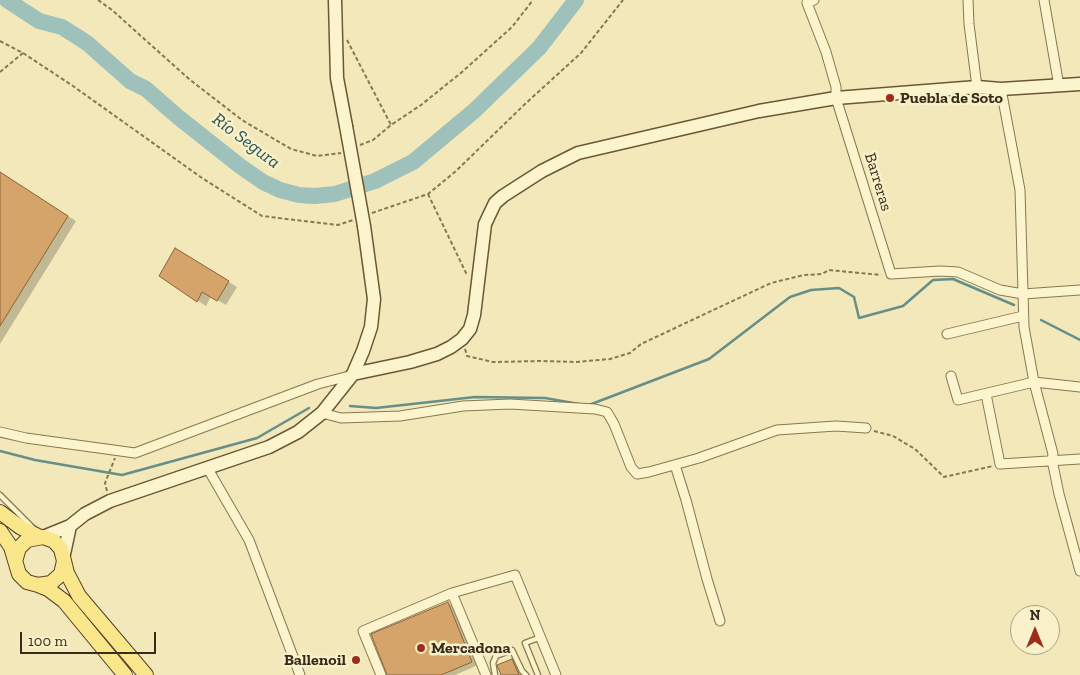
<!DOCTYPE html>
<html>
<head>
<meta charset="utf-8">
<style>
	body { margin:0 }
	#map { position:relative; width:1080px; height:675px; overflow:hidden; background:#f2e8b9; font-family:"Zilla Slab",serif }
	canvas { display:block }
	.north { position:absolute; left:1010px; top:605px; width:50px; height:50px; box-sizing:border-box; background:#f8f1c9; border:1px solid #aba283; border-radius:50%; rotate:0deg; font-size:14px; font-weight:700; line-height:20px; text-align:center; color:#372b19 }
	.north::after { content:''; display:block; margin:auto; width:18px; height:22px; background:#9e2c1d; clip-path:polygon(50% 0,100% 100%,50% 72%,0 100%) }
	.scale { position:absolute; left:20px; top:632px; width:136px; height:22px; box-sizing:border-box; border:2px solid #372b19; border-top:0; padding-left:6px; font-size:15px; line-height:18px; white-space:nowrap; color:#372b19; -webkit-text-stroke:4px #f8f1c9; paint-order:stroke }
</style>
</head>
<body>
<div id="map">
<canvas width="1080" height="675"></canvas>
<div class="north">N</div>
<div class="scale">100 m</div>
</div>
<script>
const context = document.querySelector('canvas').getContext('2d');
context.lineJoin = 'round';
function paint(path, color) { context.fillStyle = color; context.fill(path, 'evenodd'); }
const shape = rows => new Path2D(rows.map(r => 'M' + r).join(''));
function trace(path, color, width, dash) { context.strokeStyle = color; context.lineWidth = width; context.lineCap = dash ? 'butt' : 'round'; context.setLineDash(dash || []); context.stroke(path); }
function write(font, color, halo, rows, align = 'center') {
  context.font = font + ' "Zilla Slab",serif'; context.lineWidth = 5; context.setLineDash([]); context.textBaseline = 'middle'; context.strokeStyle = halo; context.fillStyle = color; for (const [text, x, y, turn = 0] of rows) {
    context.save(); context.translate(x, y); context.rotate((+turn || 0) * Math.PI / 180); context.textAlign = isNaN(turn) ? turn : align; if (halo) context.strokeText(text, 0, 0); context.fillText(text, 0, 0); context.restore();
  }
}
paint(shape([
	[0,173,76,221,0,344],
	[176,250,237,287,226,305,211,296,206,306,160,275],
	[448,603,454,607,478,665,455,675,389,675],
	[512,660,518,664,523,675,503,675]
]), '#0003');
trace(shape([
	[1041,320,1080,340],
	[589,405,709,359,790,297,811,290,839,288,854,297,859,318,903,306,933,280,953,279,1014,305],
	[350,406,376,408,475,397,545,398,579,404],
	[0,451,35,460,122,475,257,438,309,408]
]), '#668f8a', 2.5);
trace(shape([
	[7,0,39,21,62,27,87,43,130,81,146,89,178,117,240,166,263,182,280,190,299,195,315,196,335,194,375,181,413,162,474,111,539,48,576,0]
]), '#9ec1bb', 16);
const building = shape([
	[0,172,68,216,0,326,0,172],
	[175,248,229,281,217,301,202,292,197,302,159,276,175,248],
	[448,602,472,662,441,675,387,675,371,634,448,602],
	[512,659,519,675,501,675,497,665,512,659]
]);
paint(building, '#d4a46b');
trace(building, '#8b6236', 1);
const lane = shape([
	[0,495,33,528],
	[495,675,493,663,496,656,512,650,522,671,526,675],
	[538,675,525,643,541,637]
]);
const street = shape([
	[814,0,807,3,826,52,836,87,836,98,891,274,940,271,958,272,1000,290,1023,294,1080,290],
	[968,0,969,24,977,87],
	[1044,0,1059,86],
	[1001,89,1020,190,1024,327,1034,382,1053,454,1052,460,1059,494,1080,571],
	[947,334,1023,316],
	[951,376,958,400,1034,382,1080,387],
	[986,394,1000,464,1080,459],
	[322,413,341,418,400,416,463,406,510,404,595,409,607,412,614,424,631,467,637,474,649,472,699,458,777,430,836,426,866,428],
	[0,432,26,438,135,453,318,384,353,375],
	[675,465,686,500,707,579,720,621],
	[208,469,249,540,300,675],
	[452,593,486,675],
	[381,675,363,631,452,593,515,575,556,675]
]);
const secondary = shape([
	[335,0,337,78,346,126],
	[353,374,410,362,437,354,451,347,462,339,470,329,474,315,485,224,495,203,503,196,542,171,578,153,759,111,836,98,977,87,1001,89,1080,84],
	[43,537,70,526,85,514,110,501,269,447,298,432,322,413,353,374,363,351,371,327,374,299,364,226],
	[64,554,70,526]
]);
const primary = shape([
	[0,512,20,527,38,536],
	[0,531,11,547,19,574,27,582,38,585,51,583,61,574,64,561],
	[16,558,19,548,27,540,43,537,54,541,61,549,67,573,79,596,146,675],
	[38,585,48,589,64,601,125,675]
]);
trace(lane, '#897752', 7);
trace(street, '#897752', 11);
trace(secondary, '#6b5736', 15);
trace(primary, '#564328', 16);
trace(shape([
	[98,0,112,10,189,79,242,120,291,149,317,156,341,153],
	[347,40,391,125],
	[0,41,23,53,73,86,202,178,262,216,338,225,353,220],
	[0,72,23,53],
	[360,145,373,140,391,125,421,105,462,72,512,27,533,0],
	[428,194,467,275],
	[372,213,428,194,456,171,525,104,581,53,623,0],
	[465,349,467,356,493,362,542,361,576,362,610,359,630,353,641,344,771,283,804,275,822,274,829,270,881,275],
	[874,431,893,436,915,449,944,477,993,466],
	[107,491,105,483,115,458]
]), '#897752', 2, [4, 2.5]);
trace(lane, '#fcf4cc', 4.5);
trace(street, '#fcf4cc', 9);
trace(secondary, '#fcf4cc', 12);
trace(primary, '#fae68b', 14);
const secondaryBridge = shape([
	[346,126,364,226]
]);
trace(secondaryBridge, '#6b5736', 15, []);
trace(secondaryBridge, '#fcf4cc', 12);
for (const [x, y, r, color] of [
	[890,98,5,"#9e2c1d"],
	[421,648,5,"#9e2c1d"],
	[356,660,5,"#9e2c1d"]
]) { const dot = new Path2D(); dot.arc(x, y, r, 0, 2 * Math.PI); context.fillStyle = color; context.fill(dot); trace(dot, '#f8f1c9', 2); }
write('bold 16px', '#372b19', '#f8f1c9', [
	["Puebla de Soto",900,98],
	["Mercadona",431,648],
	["Ballenoil",346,660,"right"]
], 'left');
write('16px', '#372b19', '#f8f1c9', [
	["Barreras",878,182,73]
]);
write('italic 18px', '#275558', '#f8f1c9', [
	["Río Segura",246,141,37]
]);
</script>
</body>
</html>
